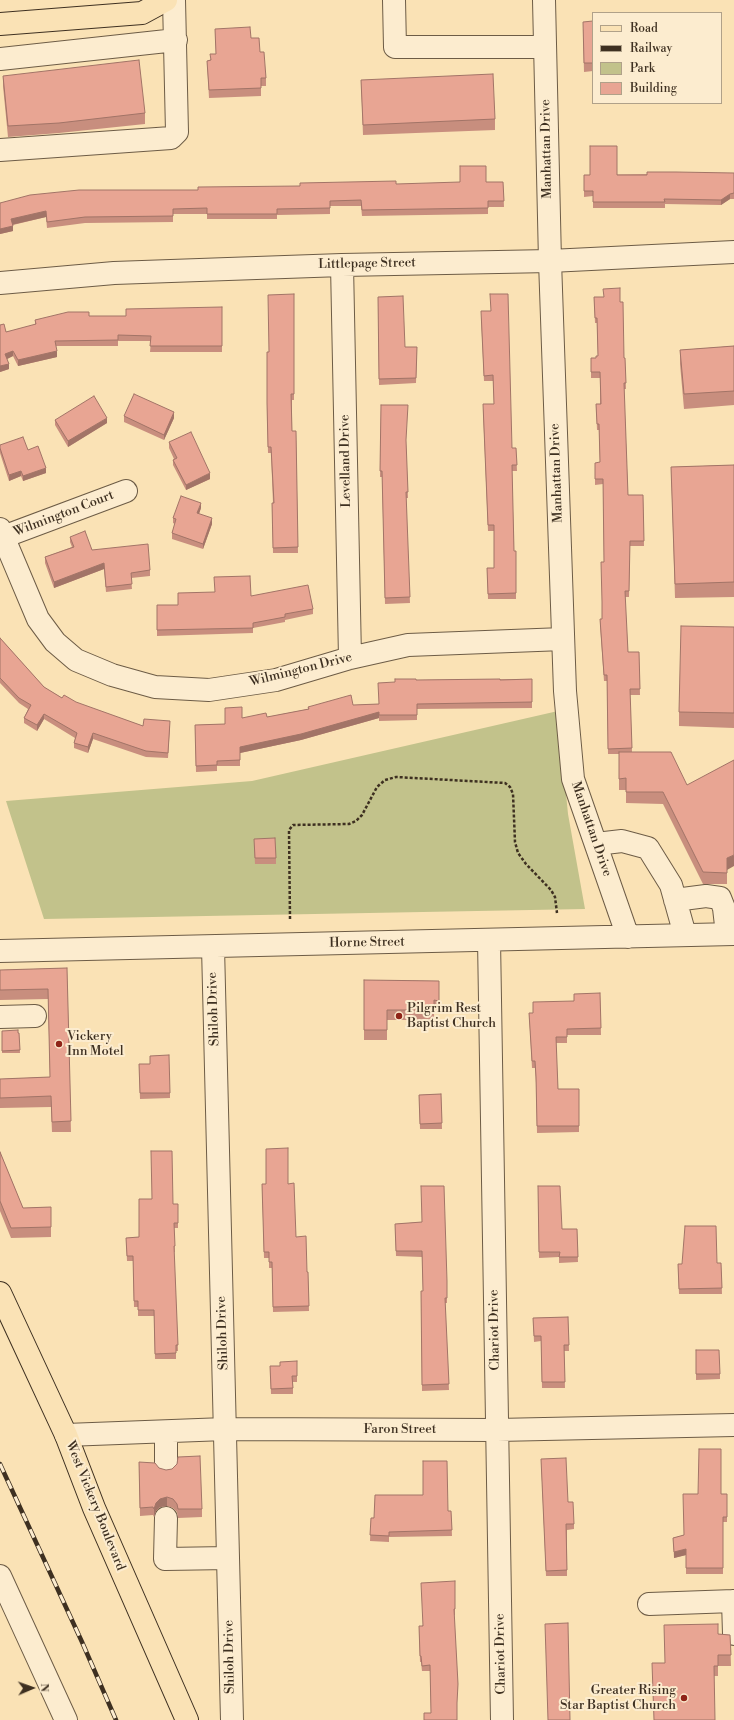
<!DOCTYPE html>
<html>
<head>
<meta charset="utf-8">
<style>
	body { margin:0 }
	#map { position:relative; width:734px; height:1720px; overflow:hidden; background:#fae2b5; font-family:"Libre Bodoni",serif }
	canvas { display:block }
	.legend { position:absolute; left:592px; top:12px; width:130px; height:92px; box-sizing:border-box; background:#fceccf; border:1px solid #b0a189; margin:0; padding:5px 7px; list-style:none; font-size:12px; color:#3e3021 }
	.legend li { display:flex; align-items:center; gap:8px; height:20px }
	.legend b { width:20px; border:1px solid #b0a189 }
	.north { position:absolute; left:12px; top:1668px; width:40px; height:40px; -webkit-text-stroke:3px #fceccf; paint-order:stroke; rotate:88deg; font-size:11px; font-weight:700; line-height:16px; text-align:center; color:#3e3021 }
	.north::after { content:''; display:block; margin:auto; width:14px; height:18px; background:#3e3021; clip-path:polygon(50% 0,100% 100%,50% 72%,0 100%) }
</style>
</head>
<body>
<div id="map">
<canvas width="734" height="1720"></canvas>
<ul class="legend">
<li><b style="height:5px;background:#fae2b5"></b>Road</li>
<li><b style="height:5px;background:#3e3021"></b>Railway</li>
<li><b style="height:11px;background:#c2c28b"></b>Park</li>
<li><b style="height:11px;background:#e8a593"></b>Building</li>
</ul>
<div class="north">N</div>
</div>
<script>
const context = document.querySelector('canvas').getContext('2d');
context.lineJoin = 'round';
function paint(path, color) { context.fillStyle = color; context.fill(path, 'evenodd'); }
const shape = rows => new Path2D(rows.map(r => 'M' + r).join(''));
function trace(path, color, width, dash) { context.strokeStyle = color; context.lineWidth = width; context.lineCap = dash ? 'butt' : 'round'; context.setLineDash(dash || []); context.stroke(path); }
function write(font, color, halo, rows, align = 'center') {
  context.font = font + ' "Libre Bodoni",serif'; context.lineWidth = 4; context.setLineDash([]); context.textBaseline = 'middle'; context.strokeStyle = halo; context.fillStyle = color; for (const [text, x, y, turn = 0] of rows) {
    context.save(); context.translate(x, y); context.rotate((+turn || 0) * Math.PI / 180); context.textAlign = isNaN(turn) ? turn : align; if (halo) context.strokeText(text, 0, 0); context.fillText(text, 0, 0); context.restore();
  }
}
paint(shape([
	[558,711,568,814,585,909,44,919,6,801,252,781]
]), '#c2c28b');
const minor = shape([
	[394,0,395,47,545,47],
	[544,0,550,261,565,691,573,779,628,937],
	[0,59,176,40],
	[0,150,171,138,177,132,174,0],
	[342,265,350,658],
	[0,283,114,273,342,265,550,261,734,252],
	[0,529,38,619,55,642,76,660,112,675,155,687,209,690,276,680,350,658,408,645,563,639],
	[3,537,126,491],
	[596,844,622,841,648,848,671,885,685,935],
	[675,900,706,896,720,898,724,908,727,934],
	[489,940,502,1720],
	[213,947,232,1720],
	[0,951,734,934],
	[0,1017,35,1016],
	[166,1432,166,1466],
	[66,1435,225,1429,497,1430,734,1425],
	[166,1518,165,1559,228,1558],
	[0,1576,66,1720],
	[733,1601,734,1634],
	[649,1604,734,1601]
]);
const major = shape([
	[0,24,142,13,166,0],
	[0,1293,66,1435,94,1508,187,1720]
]);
trace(minor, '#6d5c46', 24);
trace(major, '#3e3021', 24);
trace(shape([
	[290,919,289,830,293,825,349,824,356,821,362,815,377,787,385,780,396,777,505,783,510,787,513,794,515,842,518,853,526,864,551,890,555,897,557,913]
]), '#3e3021', 2.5, [3, 2]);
trace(minor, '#fceccf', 22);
trace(major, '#fae2b5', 22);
const rail = shape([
	[0,1464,82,1642,116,1720]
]);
trace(rail, '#3e3021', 4.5);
trace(rail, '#fceccf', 3, [9]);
paint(shape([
	[593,21,593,71,584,72,583,30],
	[215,29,251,38,260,52,266,78,266,86,261,86,261,96,209,98,207,61,210,60,216,54],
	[3,76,145,113,145,124,59,133,8,137,3,86],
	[361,80,495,119,495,130,363,135],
	[734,173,734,199,730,199,721,205,665,204,665,208,593,208,593,196,584,197,584,175],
	[503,182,504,207,488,207,488,214,362,216,361,206,330,206,330,214,277,215,277,219,207,219,207,214,173,214,173,222,85,223,47,228,46,217,13,225,13,231,0,234,0,203,198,190],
	[294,294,294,400,292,400,292,431,296,431,298,553,273,553,272,503,273,503,271,453,268,453,267,409,269,352],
	[378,297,405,347,417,347,416,383,379,385],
	[594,297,620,302,624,358,625,358,626,389,624,389,628,495,643,495,644,546,630,546,629,597,625,597,628,652,639,652,640,695,630,695,632,752,727,870,727,884,703,884,663,804,626,803,626,790,619,790,619,754,608,754,607,681,604,681,600,624,600,619,602,619,604,562,603,484,595,485,595,468,600,462,599,430,597,430,596,404,600,404,600,378,591,378,591,363,598,356,597,323,595,323],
	[222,307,222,352,150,352,151,341,118,341,118,346,56,346,57,357,18,366,13,356,7,359,9,369,0,372,0,325,6,332,35,325,35,320,89,316,126,316],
	[481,317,512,448,516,448,517,471,512,471,514,551,516,551,516,599,488,599,487,568,494,568,494,531,488,531,483,410,494,404,493,381,484,381],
	[734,346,734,405,684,409,680,364,680,350],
	[381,405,406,443,408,498,406,498,410,603,385,604,382,477,380,477],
	[124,416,174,418,164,440,124,422],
	[55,420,107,423,68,447,55,425],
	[169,442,210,479,186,490,173,465,173,460,174,459,169,448],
	[0,445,28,450,46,473,23,481,21,476,9,481,0,453],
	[734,465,734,597,675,598,671,467],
	[201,508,199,514,212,524,203,549,172,539,172,533,175,524,173,523,173,518],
	[70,537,92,550,150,570,150,576,131,578,132,589,106,592,104,569,54,588,45,563,45,557,72,547,70,542],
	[251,596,313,609,313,614,285,620,285,622,253,628,253,633,157,636,157,605,178,605],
	[734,627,734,728,679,726,679,712],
	[0,638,44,687,62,698,143,726,170,726,168,758,146,757,93,739,88,753,74,748,74,743,75,738,44,719,37,731,24,723,24,718,28,709,19,703,0,683],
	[532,679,532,708,417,709,417,720,379,721,379,718,301,740,240,753,240,766,217,766,217,771,196,772,195,725,225,724,242,718,267,717,308,709,308,707,379,704,395,682,416,680],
	[254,845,276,858,276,864,255,864],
	[67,968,71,1132,52,1132,51,1107,0,1108,0,1079,50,1077,48,999,0,1000,0,970],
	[364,980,439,981,439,1011,434,1011,434,1020,387,1020,387,1040,364,1040],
	[600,993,601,1035,567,1035,567,1043,556,1043,558,1089,579,1089,579,1132,537,1133,536,1083,535,1068,532,1068,529,1013,533,1013],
	[2,1031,19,1033,20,1053,2,1053],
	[139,1064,170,1093,170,1098,140,1099],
	[441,1094,442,1129,420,1129,419,1095],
	[0,1152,23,1208,51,1207,51,1237,11,1238,0,1211],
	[262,1184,288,1184,296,1237,307,1272,308,1272,309,1311,273,1312,272,1268,269,1268,269,1258,264,1258],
	[538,1186,562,1229,577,1229,578,1262,559,1263,559,1257,539,1258],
	[173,1204,178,1204,178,1228,174,1228,175,1252,174,1252,178,1351,176,1351,176,1359,155,1359,154,1316,138,1316,138,1307,134,1307,133,1261,127,1261,126,1238,139,1237],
	[422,1222,447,1281,447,1303,445,1303,449,1390,422,1391,421,1291,423,1291,422,1257,396,1256,395,1224],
	[721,1263,722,1294,679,1294,678,1264],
	[568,1317,569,1351,564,1351,565,1388,542,1388,541,1341,534,1342,533,1318],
	[696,1350,720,1374,720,1379,696,1380],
	[297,1361,297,1382,293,1382,293,1394,271,1394,270,1366,280,1366],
	[541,1459,568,1502,574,1524,574,1529,567,1530,567,1576,546,1576],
	[139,1462,159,1468,202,1509,202,1517,178,1518,177,1512,173,1508,167,1506,160,1507,156,1511,154,1517,153,1515,140,1516],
	[721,1494,727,1494,727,1522,723,1522,723,1574,686,1574,686,1555,674,1558,673,1538,684,1535],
	[448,1511,451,1511,452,1536,389,1537,389,1542,370,1541,371,1518],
	[455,1581,455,1615,454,1615,458,1690,431,1713,430,1671,422,1671,421,1662,420,1662,419,1626,422,1626],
	[718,1634,730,1635,731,1666,718,1666,718,1676,714,1676,665,1663]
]), '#c88e7e');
paint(shape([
	[730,194,730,199,721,205,721,200],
	[46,211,46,217,11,225,11,219],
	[13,226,13,231,0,234,0,229],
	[13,351,13,356,5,360,5,354],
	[57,351,57,357,18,366,18,360],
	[9,364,9,369,0,372,0,366],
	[174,412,174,418,164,440,164,435],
	[107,418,107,423,68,447,68,441],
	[46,468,46,473,23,481,23,476],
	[21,471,21,476,9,481,9,475],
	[210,473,210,479,186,490,186,485],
	[201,503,201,508,197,519,197,513],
	[212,518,212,524,203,549,203,544],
	[104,563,104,569,54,588,54,582],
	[379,712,379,718,301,740,240,753,240,747],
	[44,714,44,719,37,731,37,725],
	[93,733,93,739,88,753,88,747],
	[734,855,734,866,727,870,727,858],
	[167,1497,167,1506,160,1507,156,1511,154,1517,154,1509,156,1503,160,1499],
	[686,1549,686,1555,674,1558,674,1552]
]), '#a27467');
const building = shape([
	[593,21,593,63,584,63,583,22,593,21],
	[250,27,251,38,259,38,260,52,264,52,266,78,261,78,261,88,209,90,207,61,211,60,210,54,216,54,215,29,250,27],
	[139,60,145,113,59,123,8,126,3,76,139,60],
	[493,74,495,119,363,125,361,80,493,74],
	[590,146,617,146,617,175,647,175,647,172,676,172,734,173,734,193,730,194,721,200,664,199,665,202,593,202,593,191,584,191,584,175,590,175,590,146],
	[460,166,486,166,486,182,503,182,504,201,488,201,488,208,362,210,361,200,330,201,330,208,277,209,277,214,207,214,207,208,173,209,173,216,85,217,47,222,46,211,11,219,13,226,0,229,0,203,30,195,79,190,198,190,198,187,300,186,300,183,396,181,396,184,460,182,460,166],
	[620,288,620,302,623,302,624,358,625,358,626,383,624,383,628,495,643,495,644,541,630,541,629,591,625,591,628,652,639,652,640,689,630,689,632,748,608,749,607,675,604,675,600,619,602,619,602,602,601,562,604,562,603,479,595,479,595,463,600,462,599,424,597,424,596,404,601,404,600,372,591,372,591,358,596,358,596,356,598,356,597,318,595,318,594,297,604,297,603,289,620,288],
	[294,294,294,394,291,394,292,431,296,431,298,547,273,548,272,503,274,503,271,447,268,447,267,403,267,352,269,352,268,295,294,294],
	[490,294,508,294,512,448,516,448,517,465,512,465,514,551,516,551,516,593,488,594,487,568,494,568,494,525,488,525,483,404,494,404,493,375,484,376,481,311,491,311,490,294],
	[403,296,405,347,417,347,416,378,379,379,378,297,403,296],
	[222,307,222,346,150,346,151,336,118,335,118,340,55,341,57,351,18,360,13,351,5,354,9,364,0,366,0,325,4,324,6,332,36,324,35,320,68,312,89,312,89,316,126,316,126,309,222,307],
	[734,346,734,391,684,394,680,350,734,346],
	[134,394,174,412,164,435,124,416,134,394],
	[94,396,107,418,68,441,55,420,94,396],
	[381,405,408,405,406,440,408,492,406,492,410,597,385,598,382,471,380,471,381,405],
	[191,432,210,473,186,485,173,460,177,458,169,442,191,432],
	[23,437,28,450,38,446,46,468,23,476,21,471,9,475,0,448,0,445,23,437],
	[734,465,734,582,675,584,671,467,734,465],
	[181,496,201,503,197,513,212,518,203,544,172,533,176,519,173,518,181,496],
	[85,531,92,550,148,544,150,570,131,573,132,584,106,587,104,563,54,582,45,557,74,547,70,537,85,531],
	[250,576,251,596,308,585,313,609,285,614,285,617,253,623,253,628,157,630,157,605,178,605,178,593,215,592,214,577,250,576],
	[681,626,734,627,734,713,679,712,681,626],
	[0,638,44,687,62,698,64,695,76,702,143,726,144,719,170,721,168,753,146,751,93,733,88,747,74,743,77,733,44,714,37,725,24,718,31,705,19,698,0,678,0,638],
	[395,679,416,679,416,680,500,679,500,680,532,679,532,702,417,704,417,715,379,715,379,712,301,734,240,747,240,760,217,761,217,765,196,766,195,725,225,724,225,708,242,707,242,718,266,713,267,717,309,709,308,707,351,695,353,705,379,704,378,683,395,682,395,679],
	[619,752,671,752,687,785,734,760,734,855,727,858,727,873,703,872,663,792,626,792,626,778,619,779,619,752],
	[275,838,276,858,255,858,254,839,275,838],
	[67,968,71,1121,52,1122,51,1096,0,1098,0,1079,50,1077,48,989,0,990,0,970,67,968],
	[364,980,439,981,439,1001,434,1000,434,1010,387,1010,387,1030,364,1030,364,980],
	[600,993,601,1028,567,1029,567,1037,556,1037,558,1089,579,1089,579,1126,537,1126,536,1077,535,1061,532,1061,529,1013,533,1013,533,1002,574,1001,574,994,600,993],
	[18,1030,18,1033,19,1033,20,1050,2,1051,2,1031,18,1030],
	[169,1055,170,1093,140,1093,139,1064,150,1064,150,1056,169,1055],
	[441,1094,442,1123,420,1124,419,1095,441,1094],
	[288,1148,288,1184,294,1183,296,1237,306,1236,307,1272,308,1272,309,1306,273,1307,272,1262,269,1262,269,1252,264,1252,262,1184,266,1184,266,1149,288,1148],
	[151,1151,172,1151,173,1204,178,1204,178,1223,174,1223,175,1246,174,1246,178,1345,176,1345,176,1353,155,1354,154,1310,138,1310,138,1301,134,1301,133,1256,127,1256,126,1238,139,1237,139,1199,152,1199,151,1151],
	[0,1152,23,1208,51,1207,51,1227,11,1228,0,1201,0,1152],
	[421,1186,444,1186,447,1281,447,1298,445,1298,449,1384,422,1385,421,1291,423,1291,422,1251,396,1251,395,1224,422,1222,421,1186],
	[538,1186,560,1186,562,1229,577,1229,578,1257,559,1257,560,1252,539,1252,538,1186],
	[685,1226,716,1226,717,1263,721,1263,722,1288,679,1289,678,1264,682,1264,685,1226],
	[568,1317,569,1345,564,1345,565,1382,542,1382,541,1336,534,1336,533,1318,568,1317],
	[696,1350,719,1350,720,1374,696,1374,696,1350],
	[297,1361,297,1376,292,1376,293,1388,271,1389,270,1366,280,1366,280,1362,297,1361],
	[699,1449,721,1449,721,1494,727,1494,727,1517,723,1517,723,1568,686,1568,686,1549,674,1552,673,1538,684,1535,683,1494,698,1494,699,1449],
	[200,1456,202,1509,178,1509,177,1504,173,1499,167,1497,160,1499,156,1503,154,1509,153,1507,140,1508,139,1462,155,1463,159,1468,166,1470,172,1469,177,1464,178,1457,200,1456],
	[566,1458,568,1502,573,1502,574,1524,566,1524,567,1570,546,1571,541,1459,566,1458],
	[423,1461,447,1461,448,1511,451,1511,452,1530,389,1532,389,1536,370,1535,371,1518,374,1518,375,1495,423,1495,423,1461],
	[455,1581,455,1609,454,1609,458,1684,457,1703,457,1720,424,1720,424,1713,431,1713,430,1665,422,1666,421,1656,420,1656,419,1626,423,1626,421,1583,455,1581],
	[568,1623,570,1720,548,1720,545,1624,568,1623],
	[718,1624,718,1634,730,1635,731,1655,718,1655,718,1666,714,1666,715,1720,654,1720,652,1663,665,1663,664,1625,718,1624]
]);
paint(building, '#e8a593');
trace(building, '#a27467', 1);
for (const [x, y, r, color] of [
	[399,1016,4,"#8f2418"],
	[59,1044,4,"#8f2418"],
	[684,1698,4,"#8f2418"]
]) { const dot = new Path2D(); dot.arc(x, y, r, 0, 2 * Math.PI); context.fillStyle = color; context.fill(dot); trace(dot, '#fceccf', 1.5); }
write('13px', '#3e3021', '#fceccf', [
	["Manhattan Drive",547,149,-91],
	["Littlepage Street",367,264,-1],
	["Levelland Drive",346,461,-91],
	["Manhattan Drive",557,473,-92],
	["Wilmington Court",64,514,-21],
	["Wilmington Drive",301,670,-14],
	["Manhattan Drive",591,829,71],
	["Horne Street",367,943,-1],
	["Shiloh Drive",214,1009,-92],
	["Chariot Drive",495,1330,-91],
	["Shiloh Drive",223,1333,-92],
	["Faron Street",400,1430],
	["West Vickery Boulevard",95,1506,68],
	["Chariot Drive",501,1654,-91],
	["Shiloh Drive",230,1657,-91]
]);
write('13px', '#3e3021', '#fceccf', [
	["Pilgrim Rest",407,1009],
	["Baptist Church",407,1024],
	["Vickery",67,1037],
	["Inn Motel",67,1052],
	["Greater Rising",676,1691,"right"],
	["Star Baptist Church",676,1706,"right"]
], 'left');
</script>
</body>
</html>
